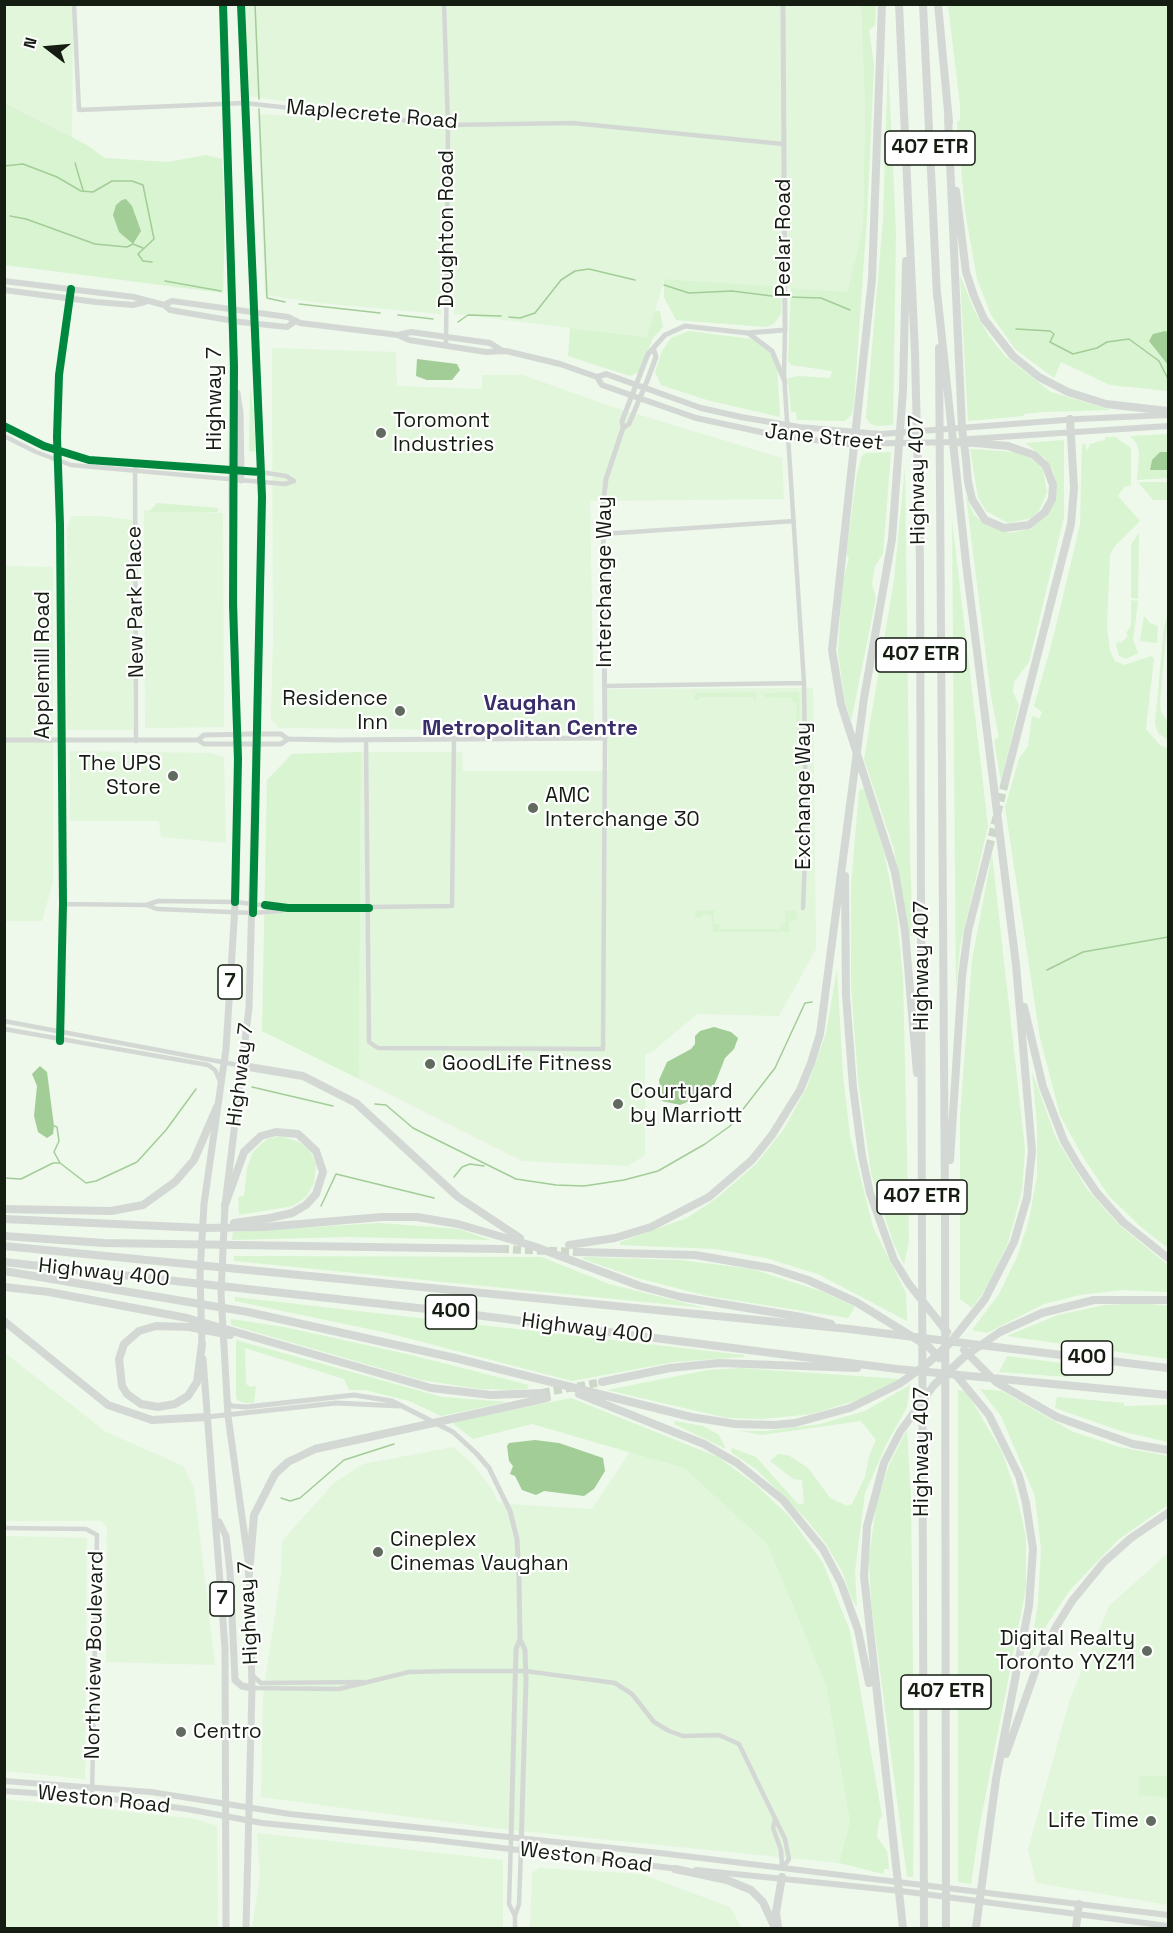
<!DOCTYPE html>
<html>
<head>
<meta charset="utf-8">
<style>
	body { margin:0 }
	#map { position:relative; width:1173px; height:1933px; overflow:hidden; background:#eef8eb; font-family:"Space Grotesk",sans-serif }
	canvas { display:block }
	.frame { position:absolute; inset:0; border:6px solid #151d12; pointer-events:none }
	.north { position:absolute; left:18px; top:18px; width:60px; height:60px; -webkit-text-stroke:4px #fff; paint-order:stroke; rotate:286deg; font-size:16px; font-weight:700; line-height:24px; text-align:center; color:#151d12 }
	.north::after { content:''; display:block; margin:auto; width:21px; height:27px; background:#151d12; clip-path:polygon(50% 0,100% 100%,50% 72%,0 100%) }
</style>
</head>
<body>
<div id="map">
<canvas width="1173" height="1933"></canvas>
<div class="frame"></div>
<div class="north">N</div>
</div>
<script>
const context = document.querySelector('canvas').getContext('2d');
context.lineJoin = 'round';
function paint(path, color) { context.fillStyle = color; context.fill(path, 'evenodd'); }
const shape = rows => new Path2D(rows.map(r => 'M' + r).join(''));
function trace(path, color, width, dash) { context.strokeStyle = color; context.lineWidth = width; context.lineCap = dash ? 'butt' : 'round'; context.setLineDash(dash || []); context.stroke(path); }
function write(font, color, halo, rows, align = 'center') {
  context.font = font + ' "Space Grotesk",sans-serif'; context.lineWidth = 4.5; context.setLineDash([]); context.textBaseline = 'middle'; context.strokeStyle = halo; context.fillStyle = color; for (const [text, x, y, turn = 0] of rows) {
    context.save(); context.translate(x, y); context.rotate((+turn || 0) * Math.PI / 180); context.textAlign = isNaN(turn) ? turn : align; if (halo) context.strokeText(text, 0, 0); context.fillText(text, 0, 0); context.restore();
  }
}
paint(shape([
	[4,5,73,5,72,147,5,110],
	[245,5,861,5,865,107,863,228,847,292,664,279,648,337,454,314,452,234,443,233,441,314,319,303,265,295,258,114,357,119,355,112,249,96],
	[272,348,396,352,397,386,482,389,482,375,523,375,607,405,782,458,784,499,590,501,594,727,585,731,279,728,271,719,273,640],
	[144,510,223,513,224,727,145,728],
	[72,516,101,516,133,520,133,730,67,730,67,527],
	[5,566,53,567,53,882,42,921,5,921],
	[813,688,816,949,779,1016,697,1014,652,1052,645,1054,645,1155,628,1166,522,1161,359,1079,361,752,462,752,463,771,608,771,607,689],
	[70,751,210,753,224,757,226,843,161,837,159,821,70,821],
	[5,1353,106,1432,183,1466,194,1487,215,1665,106,1662,107,1527,101,1521,5,1521],
	[453,1447,471,1462,494,1492,497,1502,520,1505,592,1509,630,1452,684,1468,767,1544,826,1685,850,1822,839,1863,501,1829,261,1797,263,1697,281,1572,282,1541,334,1483,363,1464],
	[5,1536,87,1538,85,1779,5,1771],
	[1168,1553,1168,1905,1036,1883,1028,1849,1070,1699,1109,1606],
	[5,1799,196,1819,217,1826,218,1928,5,1928],
	[257,1833,503,1860,503,1928,252,1928,260,1876],
	[539,1868,641,1874,730,1907,742,1928,530,1928,532,1873]
]), '#e1f6db');
paint(shape([
	[861,5,876,5,875,25,869,30,874,65,867,217,854,403,852,414,845,421,797,420,796,412,791,412,788,378,799,376,830,378,832,371,791,365,788,361,791,288,847,292,863,228,865,107],
	[948,5,1168,5,1168,391,1110,385,1061,362,1054,378,1015,349,991,315,977,279,965,211,957,122,960,120,960,105],
	[888,59,896,232,893,425,877,426,869,423,866,417,883,220],
	[4,103,87,145,105,158,168,162,206,155,222,159,225,221,223,293,5,265],
	[960,275,974,310,989,336,1005,356,1051,392,1111,410,1042,412,1024,414,1024,416,968,421],
	[664,279,782,287,781,314,774,324,765,327,676,320,664,297],
	[655,311,660,311,663,327,653,338,639,372,630,376,568,356,570,328,647,337],
	[689,331,751,339,765,346,777,364,780,417,707,400,661,385,655,372,662,351,671,338],
	[250,389,253,407,256,452,249,451],
	[1168,434,1168,478,1137,480,1139,453,1137,444,1130,436],
	[1105,437,1115,437,1131,448,1131,485,1124,487,1118,496,1140,521,1114,547,1110,555,1107,626,1110,651,1115,661,1124,665,1151,656,1154,658,1146,729,1160,745,1168,749,1168,1248,1141,1227,1109,1196,1083,1157,1060,1115,1040,1038,1005,807,1019,759,1028,746,1032,716,1039,719,1042,712,1034,706,1052,642,1080,525,1082,445,1085,443,1087,451,1090,444,1105,440],
	[1064,440,1064,517,1029,662,1014,682,1013,692,1019,705,1001,782,994,740,998,738,998,733,991,696,966,496,974,515,988,526,1010,533,1031,529,1049,513,1056,483,1053,470,1045,458,1025,443],
	[970,449,1016,452,1035,461,1043,470,1047,492,1040,509,1032,518,1008,523,986,511,978,497],
	[891,452,883,553,875,566,872,584,876,598,851,721,845,701,838,653,842,586,849,557,846,555,857,473,862,456,866,453],
	[905,467,910,856,913,936,907,935,894,849,864,759,894,580],
	[1138,482,1168,482,1168,500,1153,500],
	[157,503,218,508,218,512,149,512],
	[952,520,988,826,960,947,956,989],
	[1139,533,1138,599,1131,598,1131,545],
	[1131,600,1138,601,1133,640,1138,653,1126,659,1119,656,1116,646,1118,641,1121,643,1128,636,1126,633,1131,626],
	[1168,615,1160,702,1161,712,1168,722,1168,740,1158,733,1155,723,1164,627],
	[1144,616,1150,623,1158,626,1157,643,1140,641],
	[756,692,756,702,754,697,700,697,697,701,694,697,696,693],
	[799,692,800,733,796,733,797,703,793,703,792,698,765,697,764,695,766,693],
	[361,752,359,1079,262,1031,267,780,292,754],
	[865,788,884,853,897,916,903,979,909,1241,904,1265,893,1242,871,1173,858,1080,851,985,851,886,859,790],
	[992,854,1025,1149,1022,1190,1008,1243,987,1287,972,1308,960,1299,960,1115,972,960],
	[695,910,714,910,714,924,719,924,719,929,780,929,781,924,785,923,785,911,794,910,798,915,796,920,789,921,789,932,713,932,712,916,703,914,702,917,695,917],
	[837,969,843,1076,850,1136,873,1227,906,1293,907,1321,818,1274,766,1258,715,1249,620,1245,620,1242,687,1218,717,1198,756,1164,784,1129,807,1087,826,1033],
	[1032,1072,1056,1138,1087,1189,1118,1224,1168,1265,1168,1292,1122,1290,1080,1295,1044,1304,987,1333,972,1330,999,1294,1017,1257,1029,1220,1037,1176,1037,1124],
	[281,1136,299,1142,310,1151,316,1164,314,1183,306,1197,293,1206,239,1215,238,1197,244,1196,247,1168,253,1152,267,1139],
	[380,1223,459,1229,490,1240,347,1237,232,1240,233,1232],
	[234,1256,541,1257,609,1284,705,1308,234,1261],
	[583,1257,680,1260,752,1269,823,1292,854,1306,853,1310,848,1318,708,1296,637,1278,583,1259],
	[235,1297,744,1355,744,1357,674,1362,572,1381,388,1333,235,1301],
	[1142,1303,1168,1306,1168,1359,1007,1336,1058,1315,1105,1305],
	[231,1319,284,1327,411,1355,529,1385,527,1389,514,1390,480,1389,421,1380,231,1325],
	[236,1340,442,1397,508,1402,441,1416,409,1401,365,1390,349,1390,344,1379,245,1348,246,1384,250,1387,256,1386,254,1403,245,1403,237,1400,236,1395],
	[1007,1356,1069,1364,1068,1377,999,1372],
	[740,1368,768,1370,901,1379,864,1398,812,1414,762,1419,727,1418,607,1390,708,1370],
	[910,1385,907,1407,887,1443,865,1493,855,1571,857,1607,851,1598,843,1573,826,1544,807,1520,757,1470,731,1452,732,1448,756,1457,798,1504,804,1504,802,1480,793,1479,770,1461,778,1454,788,1455,808,1468,830,1498,847,1506,852,1504,865,1477,869,1456,876,1440,861,1421,762,1435,740,1431,767,1431,820,1424,865,1411],
	[980,1389,1002,1391,1071,1431,1119,1447,1168,1456,1168,1505,1119,1539,1070,1590,1047,1624,1028,1664,1038,1603,1041,1549,1035,1496,1001,1416],
	[958,1390,966,1391,1002,1452,1016,1493,1026,1537,1026,1588,979,1829,971,1884,958,1882],
	[1057,1397,1124,1403,1124,1406,1168,1405,1168,1442,1124,1432,1055,1408],
	[571,1398,718,1457,756,1485,789,1516,823,1563,850,1631,882,1816,879,1820,877,1837,887,1851,889,1869,884,1869,883,1874,839,1863,850,1822,826,1685,767,1544,684,1468,532,1424,473,1439,451,1422],
	[675,1421,703,1426,719,1435,726,1449,674,1424],
	[907,1430,911,1498,914,1759,913,1877,907,1877,871,1602,869,1559,876,1505,889,1465],
	[1139,1776,1168,1776,1168,1797,1139,1795]
]), '#d9f4d1');
paint(shape([
	[126,199,132,206,141,231,133,244,119,232,113,215,116,205,122,200],
	[1165,331,1168,332,1168,365,1149,341,1153,334],
	[417,359,457,364,460,370,452,380,427,380,416,376],
	[1160,452,1168,452,1168,470,1150,470,1152,460],
	[714,1027,731,1032,738,1038,734,1049,725,1058,714,1086,705,1095,680,1105,662,1101,659,1080,667,1062,691,1049,695,1044,695,1036,700,1031],
	[40,1066,47,1072,54,1126,53,1134,47,1138,38,1132,34,1116,37,1086,32,1074],
	[535,1440,559,1443,603,1458,605,1471,594,1489,584,1496,544,1491,536,1495,522,1490,515,1476,510,1474,513,1466,509,1461,507,1446,509,1443]
]), '#a2cd97');
trace(shape([
	[255,4,259,99],
	[259,109,267,298,285,302],
	[75,163,83,190],
	[4,166,23,164,57,177,81,191,93,192,112,181,132,181,143,185,154,239,138,254,143,261,152,262],
	[10,216,26,219,95,244,127,247,133,244,143,248],
	[165,281,221,291],
	[664,285,689,293,732,291,780,297],
	[789,297,821,298,850,310],
	[299,304,380,313],
	[398,315,433,319],
	[509,317,520,318,535,313,561,280,575,271,589,269,635,280],
	[458,322,468,315,501,316],
	[1016,329,1050,331,1054,334,1050,342,1073,354,1097,348,1107,342,1129,339,1159,361,1168,379],
	[1047,970,1083,952,1168,937],
	[252,1087,333,1106],
	[375,1104,386,1105,413,1128,516,1179,556,1185,584,1186,624,1180,658,1171,705,1144,730,1126,775,1068,805,1003,812,1002],
	[54,1126,57,1127,59,1141,54,1152,60,1163,86,1183,96,1181,137,1162,166,1130,196,1089],
	[454,1177,462,1167,470,1164,484,1166],
	[4,1178,21,1179,53,1163,60,1163],
	[321,1206,336,1174,434,1198],
	[281,1498,290,1501,300,1498,344,1460,394,1444]
]), '#a2cd97', 1.5);
trace(shape([
	[989,848,1005,782],
	[501,1249,578,1252],
	[542,1393,602,1382]
]), '#cdd7ca', 8, [8, 4]);
trace(shape([
	[74,4,79,110,244,103,448,125,573,123,783,144],
	[444,4,448,125,446,345],
	[785,330,784,374,804,683,806,831,803,908],
	[4,426,44,446,89,460,260,472,286,476,294,481],
	[4,436,36,452,71,465,285,484,294,481],
	[135,464,136,741],
	[603,534,794,521],
	[604,686,804,683],
	[366,740,369,1042,378,1048,603,1049,605,738],
	[63,904,146,905,157,909,253,913,281,911,288,908],
	[146,905,158,901,235,902,288,908,452,906,454,738],
	[4,1021,243,1066],
	[4,1029,208,1065,215,1070,221,1083],
	[60,1041,63,904,60,525,57,437,59,375,71,289],
	[4,1528,86,1529,97,1535,92,1797],
	[252,1675,261,1683,363,1682],
	[252,1688,339,1689,409,1672,449,1671,525,1671,615,1683,632,1694,654,1722,669,1731,683,1736,719,1735,739,1744,785,1839,789,1859,782,1868],
	[775,1820,773,1828,781,1850,782,1867],
	[511,1839,509,1904,515,1916],
	[515,1928,515,1916,519,1904,521,1850]
]), '#d4d8d4', 4.5);
trace(shape([
	[748,333,772,351,785,382],
	[623,428,629,424,647,381,656,357,654,350],
	[4,740,198,740,204,744,281,744,288,739],
	[198,740,204,735,251,734,281,734,288,739,337,740,605,738,603,505,606,479,623,428,622,421,648,354,665,335,685,326,747,333,785,330,783,4],
	[227,1402,232,1406,246,1407,354,1395,392,1401,453,1432,476,1453,489,1468,510,1511,517,1539,519,1579,520,1639,516,1649,511,1839],
	[207,1417,336,1403,399,1406],
	[520,1639,525,1650,526,1680,521,1850]
]), '#d4d8d4', 5);
trace(shape([
	[4,281,134,297,164,305,170,310,240,322,287,327,294,322],
	[4,290,96,302,133,305,145,302],
	[164,305,172,301,288,317,300,323,398,335,409,340,486,352,506,351,560,364,597,377,602,385,696,418,770,434,845,444,957,442],
	[398,335,411,332,490,343,501,350],
	[597,377,606,374,701,408,741,417,799,427,881,434,1078,419,1168,415],
	[969,439,1168,426],
	[4,1781,151,1792,290,1814,660,1853,1168,1915],
	[4,1791,105,1798,187,1809,262,1823,434,1840,679,1869],
	[696,1870,901,1891,1168,1926]
]), '#d4d8d4', 6);
trace(shape([
	[241,4,262,497,261,559,249,1008,225,1205,221,1294,228,1416,248,1560],
	[237,393,240,413,241,480],
	[202,1348,200,1273,204,1204,226,1049,236,890,238,801,232,494,233,336,223,4],
	[203,1359,225,1648,226,1928],
	[219,1522,226,1536,230,1572,235,1680,242,1686,252,1688],
	[246,1928,252,1688,249,1571]
]), '#d4d8d4', 7);
trace(shape([
	[882,4,872,279,832,650,841,704,895,872,905,931,917,1073],
	[899,4,915,353,920,561,924,1928],
	[923,4,937,296],
	[938,4,949,122],
	[948,117,962,428,966,459,968,482,972,499,985,520,1004,528,1029,525,1045,512,1052,499,1053,485,1046,466,1034,455,1008,446,975,443,956,442],
	[956,191,966,272,974,296,984,319,1013,356,1039,377,1068,392,1106,404,1168,411],
	[939,348,945,1205,946,1928],
	[1005,782,1071,524,1074,488,1070,419],
	[845,876,846,995,853,1087,862,1156,870,1193,894,1260,909,1284,947,1332],
	[1024,1007,1043,1087,1064,1141,1078,1165,1097,1193,1123,1222,1168,1258],
	[243,1066,303,1076,356,1103,458,1197,520,1238],
	[950,1160,962,976,968,931,989,848],
	[225,1205,244,1152,261,1136,276,1132,298,1134,316,1151,323,1172,316,1194,306,1205,292,1213,270,1218,234,1223],
	[4,1209,111,1211,143,1205,175,1182,194,1160,217,1107],
	[4,1219,204,1228,264,1227,382,1217,417,1217,458,1224,533,1246,640,1286,681,1297,801,1317,831,1324],
	[4,1236,104,1243,501,1249],
	[569,1245,615,1238,651,1227,709,1197,752,1160,772,1135,800,1090,811,1063,820,1034,864,698,892,539,903,390,906,261],
	[4,1246,849,1329,1168,1368],
	[578,1252,695,1255,771,1268,808,1280,856,1302,929,1347,939,1358],
	[4,1262,436,1310,897,1369,1168,1395],
	[4,1271,248,1312,455,1358,691,1417,735,1424,774,1425,795,1423,850,1408,899,1384,927,1364,950,1343,985,1299,1014,1242,1027,1198,1032,1151,1016,965,966,563,937,292],
	[4,1287,49,1292,187,1318,431,1388,491,1395,542,1393],
	[4,1321,108,1405,152,1420,207,1417],
	[202,1344,197,1382,188,1396,175,1404,158,1407,141,1404,127,1394,122,1386,119,1359,124,1344,139,1331,156,1326,189,1327,230,1335],
	[964,1350,996,1382,1057,1417,1133,1444,1168,1450],
	[956,1375,989,1415,1019,1476,1026,1503,1033,1549,1029,1606,996,1779,976,1928],
	[602,1382,670,1368,719,1363,857,1368],
	[579,1394,704,1444,737,1463,783,1500,823,1549,841,1583,858,1630,869,1683],
	[249,1574,254,1515,275,1474,288,1462,315,1449,547,1398],
	[1006,1754,1036,1669,1056,1627,1072,1601,1104,1562,1131,1538,1168,1513],
	[675,1869,727,1880,751,1890,763,1902,775,1928],
	[778,1927,776,1912,782,1877],
	[903,1928,864,1576,867,1526,884,1463,900,1432,934,1385,965,1356,1000,1332,1042,1313,1094,1300,1168,1300],
	[1076,1928,1079,1904]
]), '#d4d8d4', 8);
trace(shape([
	[223,4,234,366,233,605,238,759,235,902],
	[241,4,262,497,253,913],
	[4,426,44,446,89,460,260,472],
	[265,905,288,908,369,908],
	[60,1041,63,904,60,525,57,437,59,375,71,289]
]), '#00873e', 8);
for (const [x, y, r, color] of [
	[381,433,6,"#616a5e"],
	[400,711,6,"#616a5e"],
	[173,776,6,"#616a5e"],
	[533,808,6,"#616a5e"],
	[430,1064,6,"#616a5e"],
	[618,1104,6,"#616a5e"],
	[378,1552,6,"#616a5e"],
	[1147,1651,6,"#616a5e"],
	[181,1732,6,"#616a5e"],
	[1151,1821,6,"#616a5e"]
]) { const dot = new Path2D(); dot.arc(x, y, r, 0, 2 * Math.PI); context.fillStyle = color; context.fill(dot); trace(dot, '#fff', 2); }
for (const [x, y, w] of [
	[930,148,90],
	[921,655,90],
	[230,982,24],
	[922,1197,90],
	[451,1312,51],
	[1087,1358,51],
	[222,1599,24],
	[946,1692,90]
]) { const box = new Path2D(); box.roundRect(x - w / 2, y - 17, w, 34, 4.5); context.fillStyle = '#fff'; context.fill(box); trace(box, '#151d12', 1.5); }
write('bold 20px', '#151d12', null, [
	["407 ETR",930,148],
	["407 ETR",921,655],
	["7",230,982],
	["407 ETR",922,1197],
	["400",451,1312],
	["400",1087,1358],
	["7",222,1599],
	["407 ETR",946,1692]
]);
write('21px', '#151d12', '#fff', [
	["Maplecrete Road",372,115,5],
	["Doughton Road",447,229,-90],
	["Peelar Road",784,238,-90],
	["Highway 7",215,399,-90],
	["Jane Street",824,438,6],
	["Highway 407",918,480,-91],
	["Interchange Way",605,582,-90],
	["New Park Place",136,602,-91],
	["Applemill Road",43,665,-90],
	["Exchange Way",804,796,-90],
	["Highway 407",922,966,-90],
	["Highway 7",241,1075,-83],
	["Highway 400",104,1273,6],
	["Highway 400",587,1329,7],
	["Highway 407",922,1452,-90],
	["Highway 7",249,1613,-93],
	["Northview Boulevard",95,1655,-89],
	["Weston Road",104,1800,6],
	["Weston Road",586,1858,7]
]);
write('21px', '#151d12', '#fff', [
	["Toromont",393,421],
	["Industries",393,445],
	["Residence",388,699,"right"],
	["Inn",388,723,"right"],
	["The UPS",161,764,"right"],
	["Store",161,788,"right"],
	["AMC",545,796],
	["Interchange 30",545,820],
	["GoodLife Fitness",442,1064],
	["Courtyard",630,1092],
	["by Marriott",630,1116],
	["Cineplex",390,1540],
	["Cinemas Vaughan",390,1564],
	["Digital Realty",1135,1639,"right"],
	["Toronto YYZ11",1135,1663,"right"],
	["Centro",193,1732],
	["Life Time",1139,1821,"right"]
], 'left');
write('bold 22px', '#392e69', '#fff', [
	["Vaughan",530,704],
	["Metropolitan Centre",530,729]
]);
</script>
</body>
</html>
